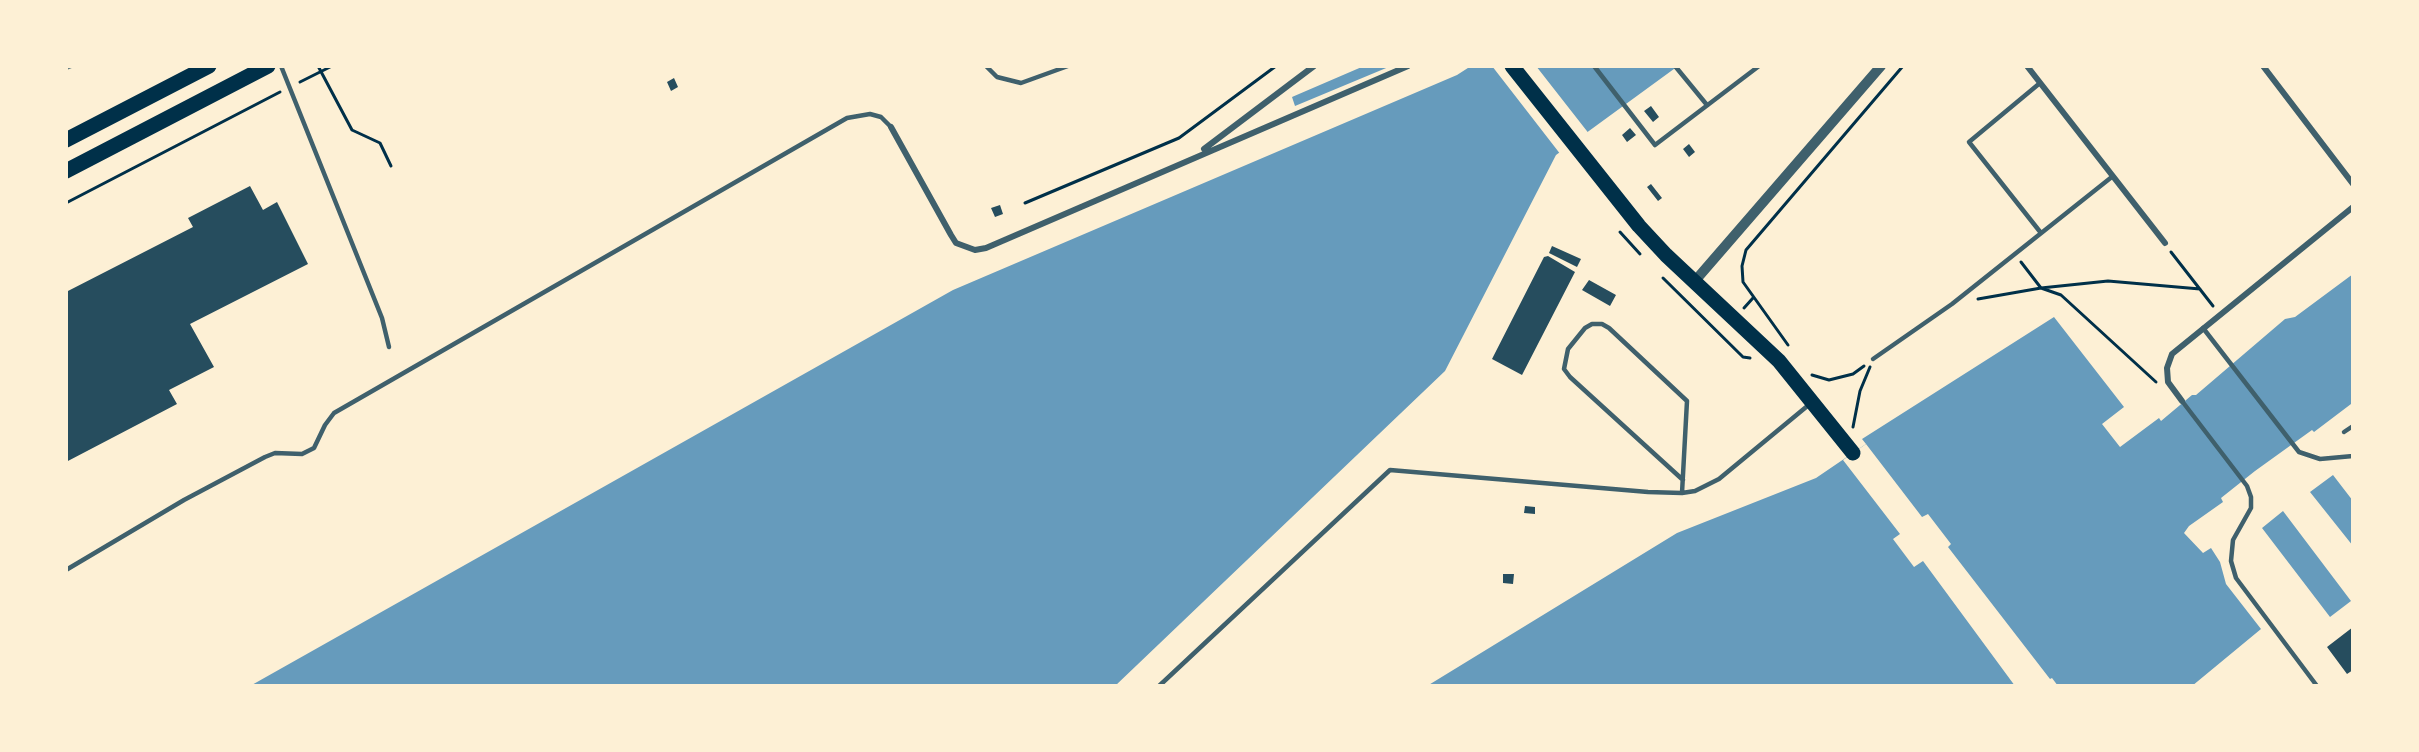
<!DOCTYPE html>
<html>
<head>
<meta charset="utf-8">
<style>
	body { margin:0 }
	#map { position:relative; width:2419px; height:752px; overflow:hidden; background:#fdf0d5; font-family:Cabin,sans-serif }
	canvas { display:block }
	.frame { position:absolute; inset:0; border:68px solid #fdf0d5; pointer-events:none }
</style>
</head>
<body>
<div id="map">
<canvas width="2419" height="752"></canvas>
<div class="frame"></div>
</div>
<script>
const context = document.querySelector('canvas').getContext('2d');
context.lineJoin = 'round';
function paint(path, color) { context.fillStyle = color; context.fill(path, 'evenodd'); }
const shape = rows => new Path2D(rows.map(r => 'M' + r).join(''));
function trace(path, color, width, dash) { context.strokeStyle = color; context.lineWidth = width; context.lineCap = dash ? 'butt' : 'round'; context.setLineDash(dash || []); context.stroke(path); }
paint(shape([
	[1364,66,1391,66,1295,106,1292,97],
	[1471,66,1678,66,1556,155,1445,371,1115,686,250,686,953,290,1457,75],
	[2353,274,2351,404,2314,432,2312,430,2255,471,2221,498,2223,502,2189,526,2184,533,2203,553,2211,548,2220,562,2226,584,2261,629,2192,686,1427,686,1677,533,1816,478,1866,444,1862,439,2054,317,2124,407,2102,424,2120,447,2159,418,2161,421,2192,395,2196,395,2285,319,2295,317],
	[2333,475,2353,501,2353,546,2310,492],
	[2283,511,2351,601,2330,617,2262,528]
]), '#669bbc');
paint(shape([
	[1492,66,1536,66,1590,135,1561,155],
	[1866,444,1922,517,1928,514,1951,544,1948,547,2050,679,2052,678,2058,686,2015,686,1923,561,1914,567,1893,539,1900,534,1843,460]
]), '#fdf0d5');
paint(shape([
	[674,78,678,87,671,91,667,82],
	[1651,106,1659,117,1653,122,1644,111],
	[1630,128,1636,135,1627,142,1622,135],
	[1689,144,1695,152,1689,157,1683,149],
	[1651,184,1662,198,1658,201,1647,187],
	[250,186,263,210,277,202,308,264,190,324,214,367,169,390,177,404,66,462,66,292,193,227,188,218],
	[1000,205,1003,214,995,217,991,208],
	[1552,246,1581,259,1577,267,1549,253],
	[1548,256,1575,272,1522,375,1492,359,1544,257],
	[1589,280,1616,295,1610,306,1582,290],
	[1525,506,1535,507,1535,514,1524,513],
	[1503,574,1514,574,1513,584,1503,583],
	[2353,627,2353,670,2347,674,2327,647]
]), '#264d5e');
trace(shape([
	[318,66,352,130,380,143,391,166],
	[300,82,332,66],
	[66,203,280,92],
	[1025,203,1179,138,1276,66],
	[1620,232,1640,254],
	[2171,252,2213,306],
	[2021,262,2041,288,2061,295,2156,382],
	[1663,278,1743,357,1750,358],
	[1978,299,2041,288,2108,281,2200,289],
	[1744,308,1753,298],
	[1788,345,1743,282,1742,266,1746,250,1903,66],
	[1812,375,1829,380,1853,374,1864,366],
	[1853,427,1860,391,1870,367]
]), '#003049', 3);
trace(shape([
	[281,66,382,318,389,347],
	[986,66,997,77,1021,83,1068,66],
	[1594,66,1655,145,1759,66],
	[1675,66,1707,105],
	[2040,83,1969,142,2041,233],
	[2203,328,2299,452,2320,459,2353,456],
	[1873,359,1952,304,2113,176],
	[2182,401,2247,486,2251,497,2251,508,2233,540,2231,561,2236,578,2317,686],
	[2344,432,2353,426],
	[1682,493,1687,401,1609,328,1602,324,1592,324,1585,328,1568,349,1564,369,1570,377,1683,480],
	[66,570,184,500,265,457,275,453,302,454,314,448,325,425,334,413,847,118,870,114,881,117,891,127],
	[1159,686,1390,470,1648,492,1682,493,1695,491,1719,479,1811,403]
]), '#3f606c', 4.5);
trace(shape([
	[2027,66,2165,243],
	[2263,66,2353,184],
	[891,127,951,235,956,243,975,250,986,248,1408,66],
	[1204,149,1314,66],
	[2182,401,2168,382,2167,368,2172,354,2353,207]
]), '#3f606c', 6);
trace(shape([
	[1694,282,1881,66]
]), '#3f606c', 10);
trace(shape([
	[1512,66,1639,226,1666,255,1779,361,1853,453],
	[66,140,209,66],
	[66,171,268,66]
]), '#003049', 15);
trace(shape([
	[66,68,71,66]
]), '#657d81', 4.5);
</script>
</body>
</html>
